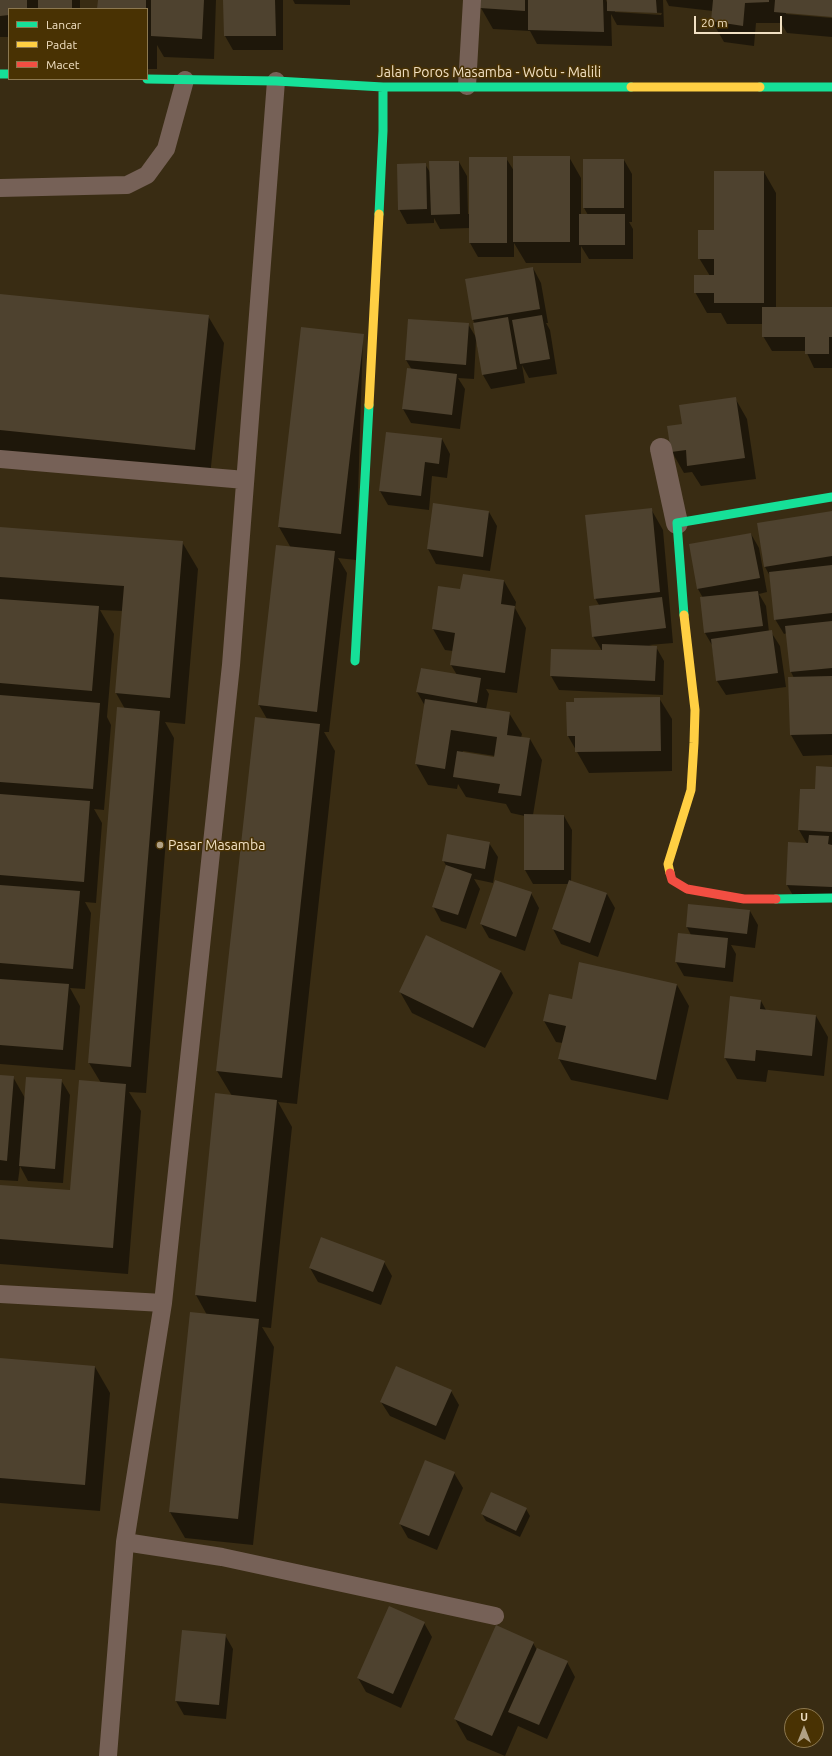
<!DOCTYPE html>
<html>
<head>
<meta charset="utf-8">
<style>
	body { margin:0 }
	#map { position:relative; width:832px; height:1756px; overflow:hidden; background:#392c13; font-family:Ubuntu,sans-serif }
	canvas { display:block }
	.legend { position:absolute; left:8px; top:8px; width:140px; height:72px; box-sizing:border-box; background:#493203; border:1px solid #8c7850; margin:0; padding:5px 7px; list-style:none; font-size:12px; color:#f1e0c3 }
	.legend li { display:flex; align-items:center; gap:8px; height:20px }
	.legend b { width:20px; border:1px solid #8c7850 }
	.north { position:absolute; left:784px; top:1708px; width:40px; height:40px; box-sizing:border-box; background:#493203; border:1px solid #8c7850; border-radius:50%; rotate:0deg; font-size:11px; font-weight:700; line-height:16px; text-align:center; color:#f1e0c3 }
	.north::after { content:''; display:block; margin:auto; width:14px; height:18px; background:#b1a185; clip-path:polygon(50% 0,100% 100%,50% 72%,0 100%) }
	.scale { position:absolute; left:694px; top:16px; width:88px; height:18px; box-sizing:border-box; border:2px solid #f1e0c3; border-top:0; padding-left:5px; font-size:12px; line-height:14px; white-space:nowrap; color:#f1e0c3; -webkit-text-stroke:3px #493203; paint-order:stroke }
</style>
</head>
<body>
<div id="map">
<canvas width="832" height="1756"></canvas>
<ul class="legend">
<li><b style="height:5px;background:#16e098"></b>Lancar</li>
<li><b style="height:5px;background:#ffcf43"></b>Padat</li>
<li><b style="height:5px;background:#f24e42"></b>Macet</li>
</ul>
<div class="north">U</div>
<div class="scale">20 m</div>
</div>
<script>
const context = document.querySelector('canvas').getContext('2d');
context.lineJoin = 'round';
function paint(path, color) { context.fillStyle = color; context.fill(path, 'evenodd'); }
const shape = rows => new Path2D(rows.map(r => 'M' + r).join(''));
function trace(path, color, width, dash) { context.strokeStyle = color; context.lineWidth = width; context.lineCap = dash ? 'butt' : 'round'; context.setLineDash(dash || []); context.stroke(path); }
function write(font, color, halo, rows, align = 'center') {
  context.font = font + ' Ubuntu,sans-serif'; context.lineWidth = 3; context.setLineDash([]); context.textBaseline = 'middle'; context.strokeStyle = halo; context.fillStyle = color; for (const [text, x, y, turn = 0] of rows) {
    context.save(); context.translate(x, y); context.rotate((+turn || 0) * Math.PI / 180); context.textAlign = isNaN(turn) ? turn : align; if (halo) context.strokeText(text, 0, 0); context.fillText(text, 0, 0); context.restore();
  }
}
paint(shape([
	[0,0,80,0,80,9,9,9,9,37,0,37],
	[98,0,216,0,214,59,164,57,157,45,157,69,147,69,147,9,98,9],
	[224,0,283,0,283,50,233,50,225,36],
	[293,0,350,0,350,5,295,4],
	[481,0,606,0,608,5,608,0,663,0,664,27,617,25,611,14,612,46,537,44,530,31,493,29,481,8],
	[615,10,662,13,661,15,615,12],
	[666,0,832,0,832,16,786,12,786,14,832,18,832,37,787,33,781,23,756,23,754,46,724,42,712,21,713,11,669,6],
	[569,157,581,178,581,215,588,215,584,208,624,160,632,174,632,222,629,222,633,229,633,259,589,259,581,246,581,263,526,263,514,243,514,257,478,257,470,243,470,228,440,229,434,218,434,223,407,224,399,209,425,164,431,174,459,162,467,176,468,214,470,214,506,158,514,171],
	[764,172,776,193,776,308,832,308,832,368,814,368,806,351,772,351,763,336,763,324,727,324,721,313,707,313,695,292,710,276,699,258,715,231],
	[533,268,541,283,548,323,546,323,550,330,557,374,529,378,522,365,525,383,491,389,483,375,476,340,474,379,458,378,465,389,460,429,411,423,403,409,412,370,406,360,468,324,477,339,475,324,473,320],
	[0,295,208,316,224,343,210,476,0,455],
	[363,335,356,560,338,558,347,573,329,732,324,732,335,751,297,1104,278,1102,292,1127,271,1328,262,1327,274,1347,253,1545,185,1538,170,1512,207,1315,196,1295,216,1094,232,1096,217,1071,267,719,259,705,291,548,279,527],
	[735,398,747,419,756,479,701,486,692,472,684,473,672,452,683,425],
	[442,439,450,454,447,478,432,476,429,510,388,505,380,491],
	[651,509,663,530,673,643,649,645,656,647,664,661,663,695,559,690,551,676,602,651,593,636,599,605,595,598],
	[489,512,497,526,490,571,436,564,428,549],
	[832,512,832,755,803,756,791,735,794,678,791,672,787,633,784,634,775,619,770,576,765,567],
	[0,528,182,542,198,569,185,724,165,722,174,738,146,1093,129,1092,141,1111,128,1274,0,1264,0,1186,71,1191,101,1083,89,1063,125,709,116,693,123,611,100,610,114,634,107,717,111,725,104,810,94,809,102,823,96,903,85,902,91,913,85,989,70,988,80,1006,75,1070,0,1064],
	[751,534,759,548,767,592,759,594,766,606,769,632,771,632,780,646,786,687,726,695,717,681,712,645,705,633,703,598,698,589,691,545],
	[504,581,516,602,515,608,526,628,517,693,486,689,489,694,486,709,509,713,522,734,521,738,530,739,542,760,533,815,564,816,572,830,571,882,607,894,615,908,598,957,561,944,553,929,569,884,533,884,525,870,525,816,511,813,506,804,466,797,458,784,457,789,428,785,416,764,425,706,417,692,421,669,457,675,451,665,453,651,445,650,433,629,439,588,461,590],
	[463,751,495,756,495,758,462,753],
	[659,698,672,719,672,771,589,773,568,736],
	[832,768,832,901,795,899,787,885,807,844,799,830,801,790,816,790],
	[489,843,498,857,493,883,474,879,480,889,466,929,441,921,433,906,447,867,443,860],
	[531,893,539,908,525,951,489,938,481,924],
	[750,911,758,925,755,948,731,945,736,954,733,982,684,976,676,962,691,935,687,927],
	[501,972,513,993,485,1048,412,1013,400,992],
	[677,985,689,1006,668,1100,571,1080,559,1059,563,1043,556,1042,544,1021,572,1000],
	[761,1001,766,1010,816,1016,828,1037,824,1076,768,1070,766,1082,737,1079,725,1058],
	[0,1076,13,1077,25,1098,61,1080,70,1095,63,1183,28,1181,20,1166,18,1181,0,1180],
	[384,1262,392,1276,381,1305,318,1282,310,1268],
	[0,1359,95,1367,110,1393,100,1511,0,1503],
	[451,1391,459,1405,445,1440,390,1416,381,1402],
	[454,1473,463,1488,437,1550,408,1538,400,1524],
	[526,1509,530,1516,520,1537,486,1521,482,1514],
	[424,1623,432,1637,401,1708,366,1692,358,1678],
	[225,1635,233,1649,226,1719,184,1715,176,1701],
	[533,1643,537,1650,567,1662,575,1677,547,1739,518,1726,505,1756,467,1740,455,1719]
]), '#0007');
paint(shape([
	[0,0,27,0,27,9,9,9,9,15,0,16],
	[38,0,72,0,72,9,38,9],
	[98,0,146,0,146,9,97,9],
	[151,0,204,0,202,39,151,36],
	[223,0,275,0,276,36,224,36],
	[480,0,525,0,525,11,480,8],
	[528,0,603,0,604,32,528,30],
	[607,0,656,0,657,13,607,11],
	[713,0,769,0,769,2,745,3,743,26,711,21],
	[775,0,832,0,832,17,774,12],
	[513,156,570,156,570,242,513,242],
	[469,157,507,157,507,243,469,243],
	[583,159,624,159,624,208,583,208],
	[429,161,459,161,460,214,431,215],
	[426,163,427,209,398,210,397,164],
	[714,171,764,171,764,303,714,303,714,293,694,293,694,275,714,275,714,259,698,259,698,230,714,230],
	[579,214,625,214,625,245,579,245],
	[533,267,540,309,472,320,465,279],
	[0,294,209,315,195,450,0,430],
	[762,307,832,307,832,337,829,337,829,354,805,354,805,337,762,337],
	[542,315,550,359,520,364,512,320],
	[508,317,517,369,482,375,473,323],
	[408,319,469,323,466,365,405,360],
	[301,327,364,334,341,534,278,527],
	[407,368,457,374,452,415,402,409],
	[736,397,745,458,687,466,686,450,671,452,667,426,682,424,679,405],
	[386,432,442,438,439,464,425,462,421,496,379,491],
	[433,503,489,511,483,557,427,549],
	[652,508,660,592,594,599,585,515],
	[832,511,832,556,764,567,757,523],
	[0,527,183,541,170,698,115,693,124,586,0,577],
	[751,533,760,578,697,589,689,544],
	[276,545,335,551,317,712,258,705],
	[832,565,832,613,774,620,769,572],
	[463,574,504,580,501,604,515,606,505,673,450,665,455,633,432,629,438,586,460,589],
	[758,591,763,626,704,633,700,597],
	[662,597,666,628,592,637,589,606],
	[0,599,99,606,92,691,0,683],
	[832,621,832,668,790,672,785,626],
	[772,630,778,673,716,681,711,639],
	[602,644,657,646,655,681,550,676,551,649,602,650],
	[421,668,481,678,477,703,416,692],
	[832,676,832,734,790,735,788,677],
	[0,695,100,703,93,789,0,782],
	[660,697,661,751,575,752,575,736,567,736,566,702,574,702,574,698],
	[425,699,510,712,507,735,530,738,521,796,498,793,500,784,453,777,457,751,494,757,497,737,451,730,445,769,415,764],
	[117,707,160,711,131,1067,88,1063],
	[255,717,320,724,282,1078,216,1071],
	[816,766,832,767,832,832,798,830,800,789,815,789],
	[0,794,90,801,84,882,0,875],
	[524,814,564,815,564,870,524,870],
	[447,834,490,842,485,869,442,861],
	[809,835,829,836,828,844,832,845,832,887,786,885,788,842,808,843],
	[446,865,472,874,458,915,432,907],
	[495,880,532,892,516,937,480,924],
	[569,880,607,893,590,943,552,929],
	[0,885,80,891,73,969,0,963],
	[688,904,750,910,747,934,686,927],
	[678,933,728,938,725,968,675,962],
	[426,935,501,971,473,1028,399,992],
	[579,962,677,984,656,1080,558,1059,566,1026,543,1021,549,994,572,999],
	[0,979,69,984,63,1050,0,1045],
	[730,996,761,1000,760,1009,816,1015,812,1056,756,1050,755,1061,724,1058],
	[0,1075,14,1076,7,1161,0,1160],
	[26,1077,62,1079,55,1169,19,1166],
	[79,1080,126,1084,113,1248,0,1239,0,1185,70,1190],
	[215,1093,277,1100,256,1302,195,1295],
	[321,1237,385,1261,373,1292,309,1268],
	[190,1312,259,1319,238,1519,169,1512],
	[0,1358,95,1366,85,1485,0,1478],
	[396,1366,452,1390,436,1426,380,1402],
	[425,1460,455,1472,429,1536,399,1524],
	[491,1492,527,1508,516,1531,481,1514],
	[389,1606,425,1622,393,1694,357,1678],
	[496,1625,534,1642,492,1736,454,1719],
	[182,1630,226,1634,219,1705,175,1701],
	[537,1648,568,1661,539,1725,508,1712]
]), '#4e422f');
trace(shape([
	[467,86,472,0],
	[0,188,127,185,147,175,166,149,185,80],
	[0,459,245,480],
	[0,1294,163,1303],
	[125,1542,222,1557,495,1616],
	[108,1756,125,1542,163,1303,231,665,276,81]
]), '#766157', 18);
trace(shape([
	[661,449,677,523]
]), '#766157', 22);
trace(shape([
	[0,74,9,74],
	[147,79,276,81,383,87,631,87],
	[760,87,832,87],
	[379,214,383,131,383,87],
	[684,615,677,523,832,497],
	[355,661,369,405],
	[776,899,832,898]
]), '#16e098', 9);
trace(shape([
	[631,87,760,87],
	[369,405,379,214],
	[670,873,668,864,691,790,694,743,695,710,684,615]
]), '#ffcf43', 9);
trace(shape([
	[670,873,672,880,687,889,744,899,776,899]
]), '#f24e42', 9);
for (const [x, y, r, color] of [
	[160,845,4,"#b1a185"]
]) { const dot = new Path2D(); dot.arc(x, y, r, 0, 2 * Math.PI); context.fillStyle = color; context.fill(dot); trace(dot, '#493203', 1.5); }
write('14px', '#f1e0c3', '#493203', [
	["Jalan Poros Masamba - Wotu - Malili",489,72]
]);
write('14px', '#f1e0c3', '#493203', [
	["Pasar Masamba",168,845]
], 'left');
</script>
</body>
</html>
